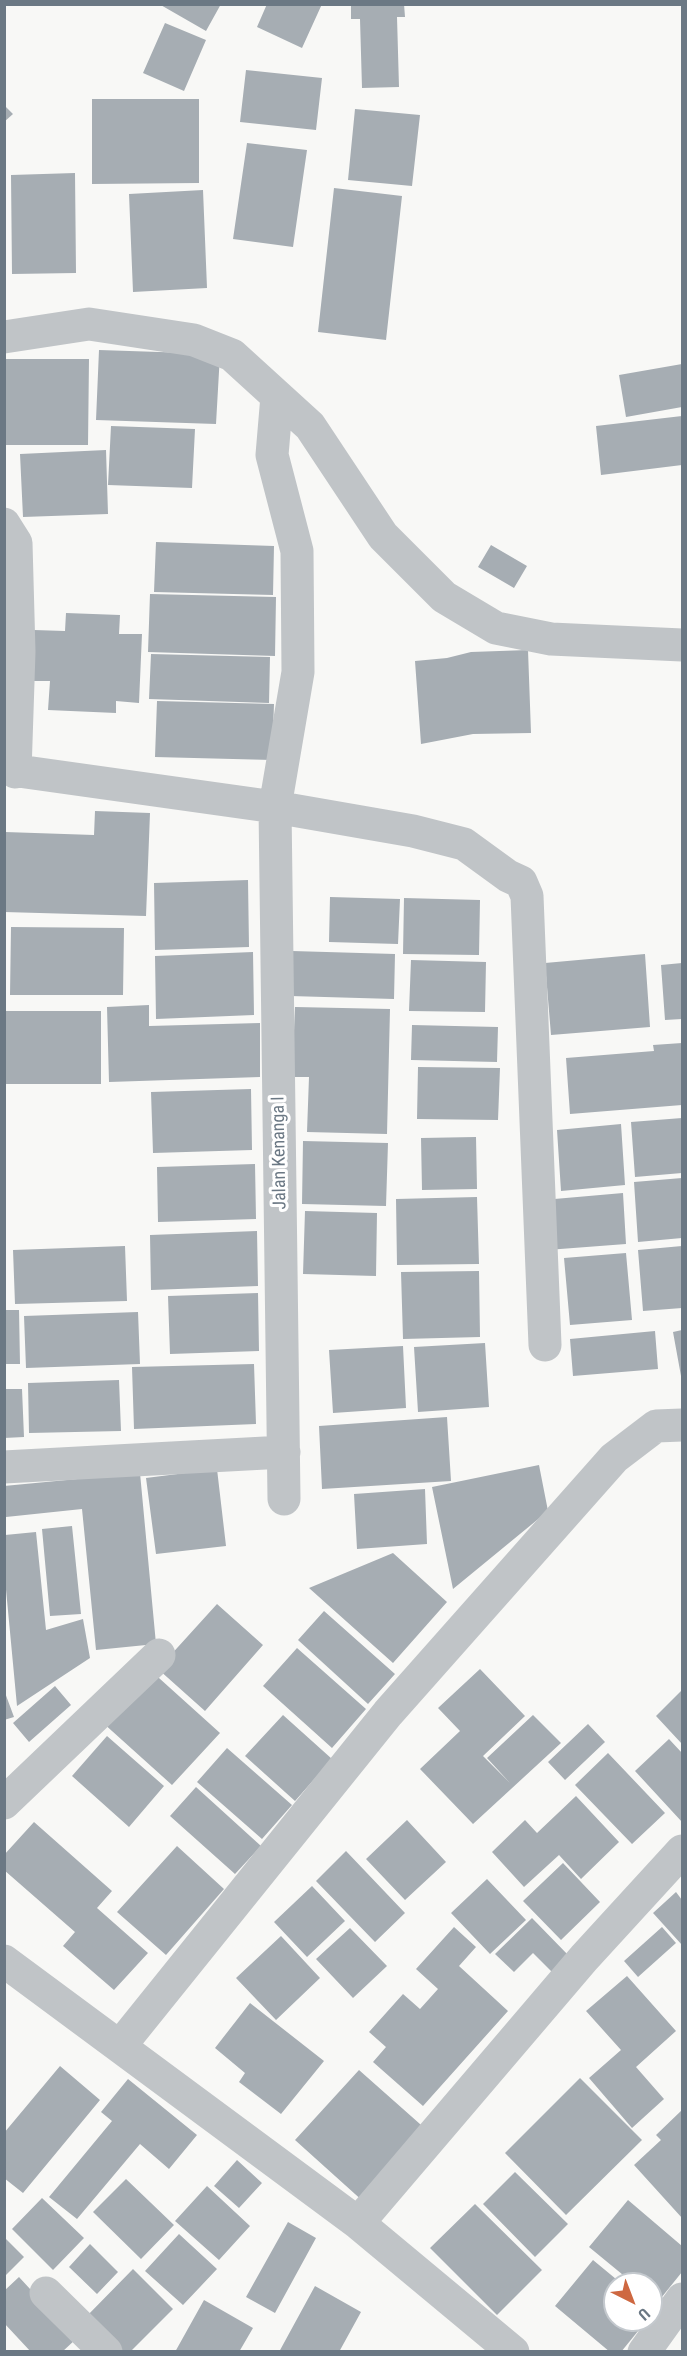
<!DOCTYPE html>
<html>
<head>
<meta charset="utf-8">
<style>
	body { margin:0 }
	#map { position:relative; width:687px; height:2356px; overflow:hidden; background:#f8f8f6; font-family:"Roboto Condensed",sans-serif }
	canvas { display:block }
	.frame { position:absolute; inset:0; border:6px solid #6b7884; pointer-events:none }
	.north { position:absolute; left:603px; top:2272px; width:60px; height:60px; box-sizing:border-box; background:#fff; border:2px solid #c4c9ce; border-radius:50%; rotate:138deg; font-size:16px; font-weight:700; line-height:24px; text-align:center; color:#6b7884 }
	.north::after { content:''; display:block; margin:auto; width:21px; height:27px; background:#ce6841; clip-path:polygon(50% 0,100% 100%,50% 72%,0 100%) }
</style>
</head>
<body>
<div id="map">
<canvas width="687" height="2356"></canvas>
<div class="frame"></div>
<div class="north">U</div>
</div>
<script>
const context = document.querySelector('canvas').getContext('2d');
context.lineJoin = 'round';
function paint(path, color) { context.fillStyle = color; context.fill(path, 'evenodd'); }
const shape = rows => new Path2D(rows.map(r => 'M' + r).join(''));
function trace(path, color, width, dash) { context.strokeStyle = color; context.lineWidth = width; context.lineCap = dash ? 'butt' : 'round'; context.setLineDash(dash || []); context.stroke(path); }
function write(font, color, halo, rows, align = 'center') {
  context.font = font + ' "Roboto Condensed",sans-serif'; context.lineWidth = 6; context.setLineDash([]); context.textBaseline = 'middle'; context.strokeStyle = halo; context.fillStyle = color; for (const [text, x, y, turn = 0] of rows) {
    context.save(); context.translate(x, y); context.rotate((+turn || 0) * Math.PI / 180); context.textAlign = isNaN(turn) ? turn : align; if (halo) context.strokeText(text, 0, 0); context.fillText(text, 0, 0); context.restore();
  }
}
paint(shape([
	[159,4,221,4,206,31],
	[267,4,322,4,302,48,257,27],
	[351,4,404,4,405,17,397,17,399,87,362,88,360,19,351,19],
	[165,23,206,40,184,91,143,73],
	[246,70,322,78,316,130,240,122],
	[92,99,199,99,199,183,92,184],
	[4,105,13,114,4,122],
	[355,109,420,115,412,186,348,180],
	[247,143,307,150,293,247,233,239],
	[75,173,76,273,12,274,11,175],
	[334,188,402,196,386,340,318,332],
	[203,190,207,288,133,292,129,194],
	[99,350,220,354,216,424,96,420],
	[4,359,89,359,88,445,4,445],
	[682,364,682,407,626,417,619,375],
	[682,416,682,465,601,475,596,426],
	[111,426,195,429,192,488,108,485],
	[106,450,108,514,23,517,20,454],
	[156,542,274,546,273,595,154,592],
	[491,545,527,566,514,588,478,567],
	[150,594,276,597,275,656,148,652],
	[66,613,120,615,119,634,142,634,139,703,116,701,116,713,48,710,50,681,32,681,34,630,65,631],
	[528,650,531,733,473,734,421,744,415,661,447,658,471,652],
	[151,654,270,657,269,703,149,699],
	[157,701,274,704,272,760,155,757],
	[95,811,150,813,146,916,4,912,5,832,94,835],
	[248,880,249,947,155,950,154,883],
	[330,897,400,899,398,944,329,942],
	[404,898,480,900,479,955,403,954],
	[11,927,124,928,123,995,10,995],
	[292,951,395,954,394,999,290,996],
	[253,952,254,1015,156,1019,155,956],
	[645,954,650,1027,551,1035,545,963],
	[411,960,486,962,485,1012,409,1011],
	[682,963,682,1019,665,1020,661,965],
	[149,1005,149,1026,260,1023,260,1077,109,1082,107,1007],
	[295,1007,390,1009,387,1134,307,1132,309,1077,292,1077],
	[4,1011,101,1011,101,1084,4,1084],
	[412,1025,498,1027,497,1062,411,1060],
	[682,1043,682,1105,570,1114,566,1058,654,1051,653,1045],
	[418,1067,500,1068,498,1120,417,1119],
	[251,1089,252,1150,153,1153,151,1092],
	[682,1118,682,1173,635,1177,631,1122],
	[621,1124,625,1185,561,1191,557,1130],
	[476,1137,477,1189,422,1190,421,1138],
	[303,1141,388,1143,386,1206,302,1204],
	[255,1164,256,1219,158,1222,157,1167],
	[682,1178,682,1238,638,1242,634,1182],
	[623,1193,626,1244,547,1250,543,1200],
	[477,1197,479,1264,397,1265,396,1199],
	[305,1211,377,1213,376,1276,303,1274],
	[257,1231,258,1286,151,1290,150,1235],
	[125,1246,127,1301,15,1304,13,1250],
	[682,1246,682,1308,643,1311,638,1250],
	[626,1253,632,1320,570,1325,564,1258],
	[479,1271,480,1337,403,1339,401,1272],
	[258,1293,259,1351,170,1354,168,1296],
	[4,1310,19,1310,20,1364,4,1364],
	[138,1312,140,1364,26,1368,24,1316],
	[682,1330,682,1376,681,1376,673,1332],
	[655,1331,658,1369,573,1376,570,1339],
	[485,1343,489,1407,418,1412,414,1347],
	[403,1346,406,1408,333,1413,329,1350],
	[254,1364,256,1424,134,1429,132,1367],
	[119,1380,121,1431,29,1433,28,1383],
	[4,1389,22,1389,24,1437,4,1438],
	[447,1417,451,1481,322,1489,319,1426],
	[539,1465,548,1511,453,1589,432,1487],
	[217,1469,226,1546,156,1554,146,1478],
	[140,1473,156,1644,96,1650,82,1509,6,1517,4,1486],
	[425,1489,427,1544,357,1549,354,1494],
	[72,1526,81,1614,50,1616,42,1529],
	[36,1532,46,1630,83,1619,90,1658,17,1706,5,1579,5,1535],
	[393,1553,447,1602,393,1663,309,1588],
	[217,1604,263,1645,205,1711,158,1669],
	[324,1611,395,1674,368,1704,298,1640],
	[297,1648,366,1709,332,1748,263,1686],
	[149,1669,220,1733,172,1785,102,1722],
	[480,1669,525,1716,483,1756,510,1783,487,1758,533,1715,561,1743,473,1824,420,1769,460,1731,438,1708],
	[55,1686,71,1705,29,1742,13,1723],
	[4,1690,14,1717,4,1720],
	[682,1690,682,1744,656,1716],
	[283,1715,332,1759,295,1801,245,1756],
	[588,1724,605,1742,565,1780,548,1762],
	[107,1736,164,1786,129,1827,72,1776],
	[669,1739,682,1753,682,1822,635,1771],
	[227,1748,292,1805,262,1839,197,1782],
	[608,1753,665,1813,632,1844,575,1785],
	[196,1787,261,1846,235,1874,170,1816],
	[576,1796,619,1842,581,1879,559,1855,524,1887,492,1852,525,1820,537,1833],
	[407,1820,446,1862,405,1900,366,1859],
	[34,1822,112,1891,97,1908,148,1953,114,1990,63,1946,75,1932,4,1870,4,1855],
	[177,1846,224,1889,166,1955,117,1912],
	[346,1851,405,1913,375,1942,316,1881],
	[563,1863,600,1902,561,1940,523,1901],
	[487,1879,526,1920,490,1954,451,1913],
	[312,1886,345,1921,307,1957,274,1922],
	[676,1892,682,1900,682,1945,653,1913],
	[532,1918,570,1957,554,1974,533,1953,514,1972,495,1954],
	[454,1927,476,1947,459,1966,508,2011,423,2106,373,2062,386,2047,369,2032,403,1994,420,2009,438,1989,416,1969],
	[662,1927,676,1943,638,1977,624,1961],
	[350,1928,387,1966,353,1998,316,1959],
	[281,1936,320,1978,276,2020,236,1978],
	[627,1976,676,2031,636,2067,664,2099,632,2128,589,2078,621,2050,586,2011],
	[250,2003,324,2061,281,2114,239,2082,245,2073,215,2048],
	[60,2066,100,2100,23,2193,4,2178,4,2133],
	[359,2070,429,2132,365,2203,295,2140],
	[580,2078,642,2140,566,2215,505,2153],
	[128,2079,197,2135,169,2169,140,2144,77,2219,49,2197,112,2121,101,2112],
	[682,2110,682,2218,634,2165,661,2140,656,2135],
	[237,2160,262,2183,239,2208,214,2186],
	[515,2172,568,2224,535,2257,483,2204],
	[126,2179,174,2225,141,2259,93,2212],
	[207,2186,250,2226,219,2260,175,2221],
	[42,2198,84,2238,53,2270,12,2229],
	[628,2200,682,2246,682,2272,657,2303,651,2298,651,2284,634,2284,589,2247],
	[475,2204,542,2270,497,2315,430,2248],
	[288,2222,316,2238,275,2313,246,2297],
	[179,2234,217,2269,183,2305,145,2271],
	[4,2237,24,2257,4,2277],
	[90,2244,118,2272,97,2294,69,2267],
	[593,2260,622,2284,615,2284,615,2320,647,2320,621,2352,610,2352,555,2306],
	[133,2269,173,2309,130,2352,117,2352,84,2319],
	[19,2277,76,2339,62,2352,31,2352,4,2323,4,2291],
	[315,2286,361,2312,339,2352,279,2352],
	[204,2300,253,2328,239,2352,175,2352]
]), '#a6adb3');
trace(shape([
	[4,337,89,324,194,340,232,355,310,426,383,536,444,597,496,628,551,639,682,645],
	[277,396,272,455,297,551,298,672,275,807,284,1499],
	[4,524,16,543,19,652,15,772],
	[4,769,275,807,413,831,464,844,508,876,521,882,527,896,545,1345],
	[4,1467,284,1452],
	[4,1803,159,1655],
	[4,1961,358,2223,513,2352],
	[120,2046,388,1713,614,1458,656,1426,682,1425],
	[358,2223,584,1958,682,1851],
	[46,2293,106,2352],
	[644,2352,682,2299]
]), '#c0c4c7', 33);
write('18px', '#6b7884', '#fff', [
	["Jalan Kenanga I",280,1153,-91]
]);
</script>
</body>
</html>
